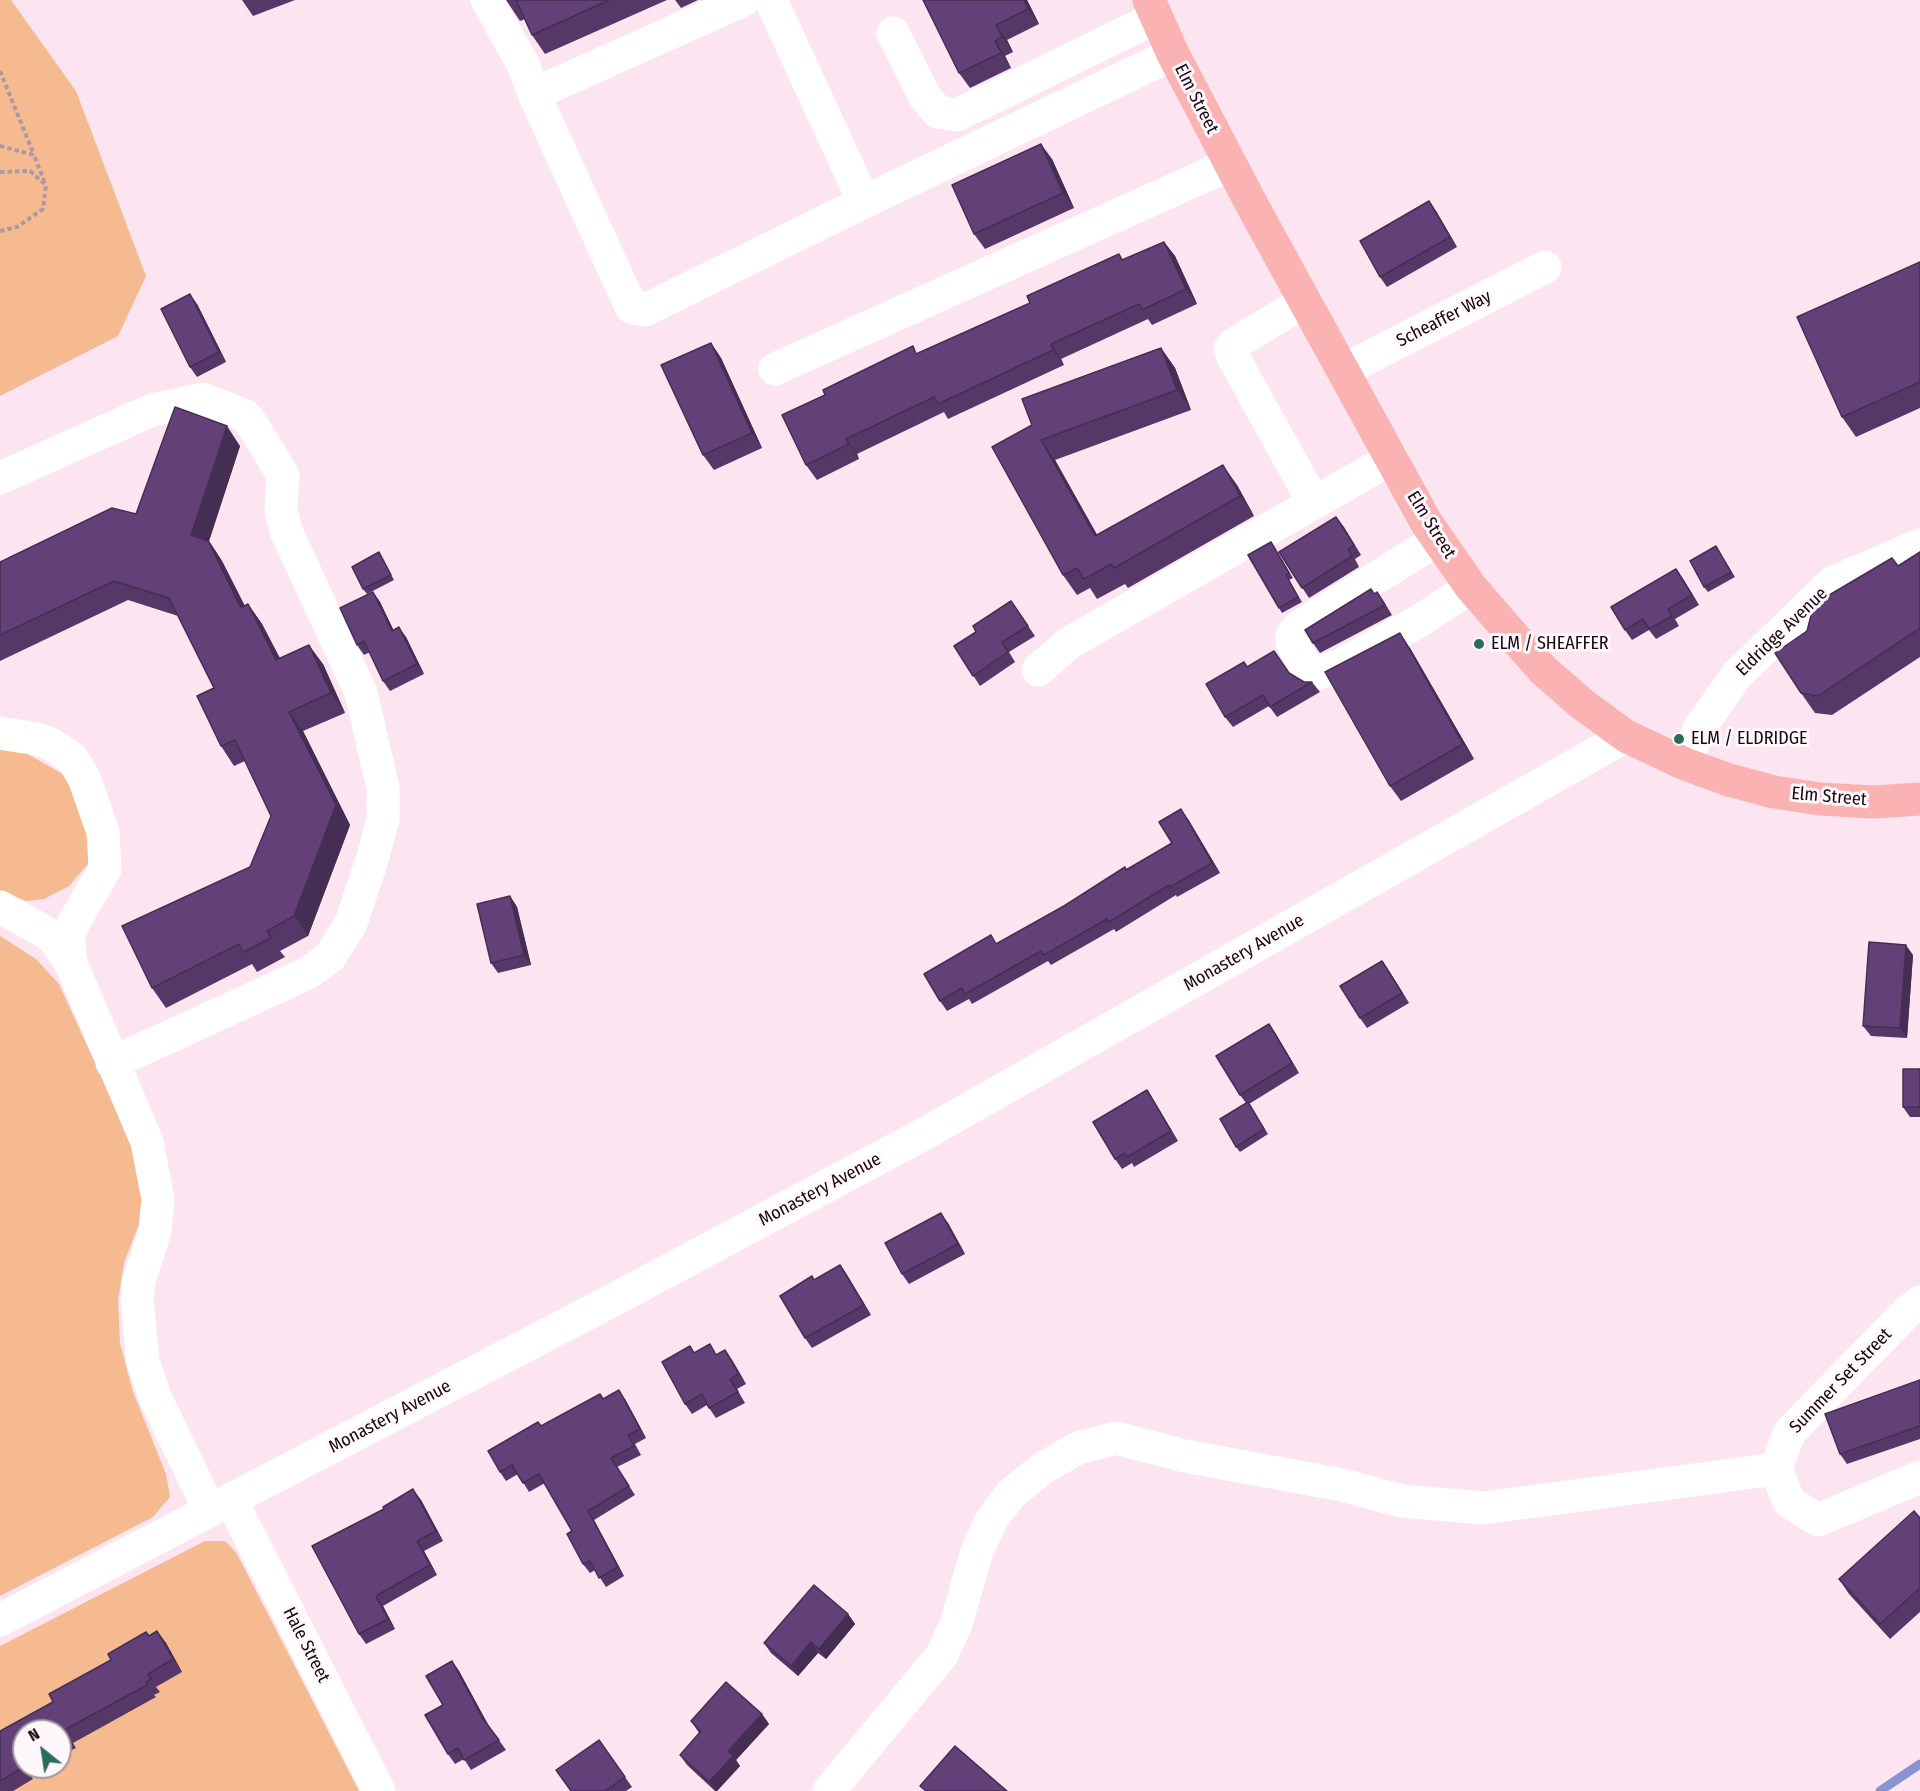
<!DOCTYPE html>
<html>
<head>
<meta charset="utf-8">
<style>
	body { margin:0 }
	#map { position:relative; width:1920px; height:1791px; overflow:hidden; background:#fce5f0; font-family:"Fira Sans Condensed",sans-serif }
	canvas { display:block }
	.north { position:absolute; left:12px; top:1719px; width:60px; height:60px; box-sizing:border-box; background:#fff7fb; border:2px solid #a1989d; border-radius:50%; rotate:330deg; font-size:16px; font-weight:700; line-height:24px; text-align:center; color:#15090f }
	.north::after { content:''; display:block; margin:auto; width:21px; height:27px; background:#2c6c5b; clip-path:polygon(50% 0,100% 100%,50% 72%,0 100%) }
</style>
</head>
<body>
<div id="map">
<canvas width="1920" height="1791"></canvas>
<div class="north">N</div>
</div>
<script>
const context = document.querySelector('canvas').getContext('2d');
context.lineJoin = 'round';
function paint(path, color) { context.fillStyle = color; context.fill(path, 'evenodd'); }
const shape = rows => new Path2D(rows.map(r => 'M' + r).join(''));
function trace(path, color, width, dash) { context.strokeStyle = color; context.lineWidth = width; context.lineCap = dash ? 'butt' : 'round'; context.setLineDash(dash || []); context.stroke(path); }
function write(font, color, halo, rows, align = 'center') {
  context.font = font + ' "Fira Sans Condensed",sans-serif'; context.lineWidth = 6; context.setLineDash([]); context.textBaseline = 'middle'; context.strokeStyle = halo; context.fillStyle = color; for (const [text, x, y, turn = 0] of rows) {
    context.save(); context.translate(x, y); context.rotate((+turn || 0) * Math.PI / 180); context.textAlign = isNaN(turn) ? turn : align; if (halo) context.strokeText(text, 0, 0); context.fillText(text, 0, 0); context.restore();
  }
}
paint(shape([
	[0,0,11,0,76,91,146,276,118,336,0,396],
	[0,750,24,752,61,773,68,781,87,831,89,863,69,886,44,899,26,901,0,891],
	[0,936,36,959,59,984,132,1144,143,1196,139,1224,124,1263,118,1300,120,1343,133,1392,166,1474,170,1497,153,1517,0,1596],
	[205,1541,225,1541,236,1552,359,1791,0,1791,0,1646],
	[24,1731,60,1731,60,1767,24,1767]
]), '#f6ba91');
trace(shape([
	[1880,1791,1920,1764]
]), '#8992d3', 9);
trace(shape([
	[0,71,34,155],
	[0,146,34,155,45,183],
	[0,172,30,171,46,185,43,209,17,227,0,231]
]), '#ac99a3', 4, [4.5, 3]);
trace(shape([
	[487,0,523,64,534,94,744,0],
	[771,0,864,202,1173,54],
	[893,33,925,97,938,112,957,115,1157,17],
	[534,94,631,307,645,310,864,202],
	[1305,301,1234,344,1230,349,1233,357,1314,503,1392,458],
	[775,369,1231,164],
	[1344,370,1545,267],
	[0,478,152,410,202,399,244,415,250,421,283,475,281,511,286,531,361,693,383,788,383,819,372,860,351,923,330,957,308,973,112,1063],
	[1438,539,1300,626,1292,635,1292,643,1307,668,1315,674,1339,666,1421,620,1471,587],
	[1038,670,1069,643,1314,503],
	[0,733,37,739,51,744,72,758,84,778,103,832,105,869,74,922,68,939,72,966],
	[1685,764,1700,727,1737,675,1832,583,1920,545],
	[0,907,47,933,56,941,72,966,147,1142,158,1199,155,1231,139,1281,137,1299,143,1361,155,1397,210,1511],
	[1920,1302,1906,1313,1789,1433,1776,1469,1789,1502,1818,1520,1920,1477],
	[231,1500,379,1791],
	[0,1620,613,1300,924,1134,1626,736],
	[829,1791,942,1655,956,1624,977,1551,992,1519,1011,1494,1043,1468,1078,1448,1116,1438,1185,1456,1342,1485,1402,1501,1484,1508,1776,1469]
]), '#fff', 33);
trace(shape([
	[1149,0,1173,54,1253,207,1426,522,1471,587,1542,669,1582,704,1626,736,1685,764,1729,780,1774,792,1820,799,1873,802,1920,799]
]), '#fbb2b2', 33);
paint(shape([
	[242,0,295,0,253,16],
	[506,0,667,0,545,54,532,35,525,19,520,21],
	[675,0,698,0,681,8],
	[923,0,1027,0,1039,24,1007,40,1013,52,1005,56,1011,68,970,88,959,73],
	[1052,159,1074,208,985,249,974,234],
	[1436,211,1457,247,1387,287,1380,277],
	[1164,242,1175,256,1197,304,1152,325,1148,319,1061,359,1064,365,948,419,944,412,857,454,859,459,817,480,806,465,918,353,1030,303,1119,254,1123,260],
	[1920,262,1920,408,1856,437,1842,417],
	[197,304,226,362,197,377,190,367],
	[711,343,721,358,762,448,714,470,703,455],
	[1161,348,1175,368,1191,410,1055,460,1097,535,1237,485,1254,516,1128,588,1125,584,1097,599,1090,588,1077,595,1063,575,1032,425],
	[240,446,209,541,222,561,245,606,248,604,262,624,280,658,323,664,345,713,303,731,350,825,308,936,280,951,285,957,257,972,252,964,166,1008,152,988,250,867,271,816,245,761,234,766,221,746,214,688,178,616,128,600,0,661,0,562,136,514],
	[1336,517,1361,555,1355,559,1359,567,1309,598,1279,552],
	[1271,542,1293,578,1289,580,1302,602,1282,613,1279,608],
	[1716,546,1735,577,1708,592,1704,587],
	[379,552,394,580,367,594,363,589],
	[1920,552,1920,657,1832,715,1815,713,1801,693,1898,566],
	[1683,579,1699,605,1675,619,1679,626,1656,639,1649,630,1632,640,1625,630],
	[373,592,380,602,393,630,406,637,424,674,390,691,383,681,370,652,364,655,357,645],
	[1377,592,1392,615,1320,653,1313,643],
	[1011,601,1035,636,1009,652,1015,662,980,686,954,646,976,632],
	[1410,648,1474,759,1401,801,1390,786],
	[1244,662,1247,667,1289,673,1304,682,1312,682,1320,692,1277,717,1269,706,1233,727,1225,717],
	[1188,819,1220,873,1177,897,1176,895,1116,932,1114,929,1051,965,1048,961,972,1004,969,999,947,1011,940,1001,997,944,1172,843],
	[510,896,517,907,531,965,498,973,491,963],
	[1913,955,1907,1038,1871,1036,1863,1026],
	[1389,971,1409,1003,1367,1028,1360,1018],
	[1269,1024,1299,1073,1249,1104,1268,1134,1240,1152,1236,1147,1246,1103,1240,1095],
	[1920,1069,1920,1117,1910,1117,1903,1107],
	[1147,1090,1178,1141,1134,1167,1132,1163,1122,1169,1115,1159],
	[948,1223,965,1254,909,1284,902,1274],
	[840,1265,847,1275,871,1315,812,1348,805,1338,815,1280],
	[690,1346,695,1353,717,1354,725,1350,732,1360,746,1384,737,1389,745,1403,716,1418,707,1405,692,1414,685,1404],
	[1920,1380,1920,1439,1847,1464,1840,1454],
	[600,1394,603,1399,625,1399,646,1438,635,1444,641,1455,617,1467,635,1495,594,1520,624,1576,606,1587,595,1570,590,1573,583,1564,572,1531,545,1483,529,1492,518,1474,506,1481,500,1472,541,1426],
	[421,1500,443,1541,424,1551,437,1575,383,1606,395,1629,366,1644,359,1634,312,1546],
	[1920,1518,1920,1612,1890,1639,1849,1594,1839,1579],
	[848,1614,855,1624,826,1659,818,1653,798,1676,771,1653,764,1643],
	[157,1631,166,1643,182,1672,156,1687,160,1692,154,1695,156,1697,73,1743,76,1748,60,1756,60,1731,24,1731,24,1767,38,1767,29,1772,33,1779,13,1791,0,1791,0,1731,53,1702,111,1660],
	[452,1661,459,1671,489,1726,506,1750,471,1770,464,1759,455,1764,448,1754,443,1705],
	[762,1714,769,1724,736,1760,740,1766,717,1791,715,1791,687,1765,680,1755,699,1733,691,1721],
	[599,1740,632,1787,626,1791,571,1791]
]), '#553867');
paint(shape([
	[1024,0,1027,0,1039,24,1028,9],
	[996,25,1007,40,1013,52,1002,37],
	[995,41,1005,56,1011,68,1001,53],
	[1041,144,1052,159,1074,208,1063,193],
	[1429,201,1436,211,1457,247,1450,237],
	[1164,242,1175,256,1197,304,1186,289],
	[190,294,197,304,226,362,219,352],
	[711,343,721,358,762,448,752,433],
	[1051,344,1061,359,1064,365,1053,350],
	[1161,348,1175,368,1191,410,1177,390],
	[227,426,240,446,209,541,222,561,255,627,191,535],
	[846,439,857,454,859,459,849,444],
	[1041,440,1055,460,1109,556,1095,536],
	[1223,465,1237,485,1254,516,1240,496],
	[1336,517,1344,527,1361,555,1354,545],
	[1676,569,1683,579,1699,605,1692,595],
	[373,592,380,602,399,641,392,631],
	[1377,592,1384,602,1392,615,1385,605],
	[248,604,262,624,290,679,276,660],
	[399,627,406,637,424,674,417,664],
	[1400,633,1410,648,1474,759,1463,744],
	[309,645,323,664,345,713,331,693],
	[289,712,303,731,350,825,308,936,294,916],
	[1181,809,1188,819,1220,873,1212,863],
	[510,896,517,907,531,965,524,955],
	[1906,945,1913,955,1907,1038,1900,1028],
	[1382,961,1389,971,1409,1003,1402,993],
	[1269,1024,1276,1034,1299,1073,1292,1063],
	[1147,1090,1154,1101,1178,1141,1171,1131],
	[941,1213,948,1223,965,1254,958,1244],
	[840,1265,847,1275,871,1315,864,1305],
	[725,1350,732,1360,746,1384,739,1374],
	[619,1390,625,1399,646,1438,640,1429],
	[413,1489,421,1500,443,1541,436,1531],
	[588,1511,594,1520,624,1576,618,1567],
	[417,1541,424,1551,437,1575,430,1565],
	[376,1596,383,1606,395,1629,388,1619],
	[848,1614,855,1624,826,1659,819,1649],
	[157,1631,166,1643,182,1672,173,1659],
	[811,1642,818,1653,798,1676,791,1666],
	[452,1661,459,1671,490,1729,483,1719],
	[762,1714,769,1724,736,1760,740,1766,717,1791,716,1791,709,1782,728,1751]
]), '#452e54');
const building = shape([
	[516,0,609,0,532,35,516,0],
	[923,0,1024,0,1028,9,996,25,1002,37,995,41,1001,53,959,73,923,0],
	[1041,144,1063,193,974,234,952,185,1041,144],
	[1429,201,1450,237,1380,277,1360,241,1429,201],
	[1164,242,1186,289,1142,310,1139,304,1051,344,1053,350,938,404,934,397,846,439,849,444,806,465,782,415,825,395,823,390,913,346,916,354,1030,303,1027,296,1119,254,1122,260,1164,242],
	[1920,262,1920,382,1842,417,1797,317,1920,262],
	[190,294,219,352,190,367,161,309,190,294],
	[711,343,752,433,703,455,661,365,711,343],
	[1161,348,1177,390,1041,440,1095,536,1223,465,1240,496,1114,568,1111,564,1084,579,1077,568,1063,575,992,447,1032,425,1022,399,1161,348],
	[175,407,227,426,191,535,208,541,241,608,248,604,276,660,309,645,331,693,289,712,336,805,294,916,267,931,271,938,243,952,239,944,152,988,122,926,250,867,271,816,235,740,221,746,197,696,214,688,169,598,114,581,0,635,0,562,112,508,136,514,175,407],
	[1336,517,1354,545,1348,549,1352,556,1302,588,1279,552,1336,517],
	[1271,542,1289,573,1286,575,1298,597,1279,608,1248,555,1271,542],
	[1716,546,1731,572,1704,587,1690,561,1716,546],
	[379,552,391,575,363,589,352,567,379,552],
	[1920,552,1920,628,1818,696,1801,693,1775,653,1807,631,1814,604,1892,558,1898,566,1920,552],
	[1676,569,1692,595,1668,609,1672,616,1649,629,1643,619,1625,630,1611,607,1676,569],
	[1371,589,1374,594,1377,592,1385,605,1313,643,1305,630,1371,589],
	[373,592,392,631,399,627,417,664,383,681,364,641,357,645,340,608,373,592],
	[1011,601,1028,626,1002,642,1008,652,973,676,954,646,976,632,973,626,1011,601],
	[1400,633,1463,744,1390,786,1325,672,1400,633],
	[1274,651,1289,673,1304,682,1312,682,1270,707,1263,695,1225,717,1206,684,1244,662,1247,667,1274,651],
	[1181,809,1212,863,1170,887,1169,885,1109,922,1107,919,1044,955,1041,951,965,994,962,988,940,1001,924,974,991,935,996,944,1064,906,1125,867,1126,870,1172,843,1159,822,1181,809],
	[510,896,524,955,491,963,477,904,510,896],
	[1869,942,1906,945,1900,1028,1863,1026,1869,942],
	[1382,961,1402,993,1360,1018,1340,986,1382,961],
	[1269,1024,1292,1063,1240,1095,1216,1056,1269,1024],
	[1903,1069,1920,1069,1920,1107,1903,1107,1903,1069],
	[1147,1090,1171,1131,1127,1157,1125,1153,1115,1159,1093,1122,1147,1090],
	[1248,1102,1264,1129,1236,1147,1220,1119,1248,1102],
	[941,1213,958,1244,902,1274,885,1243,941,1213],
	[840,1265,864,1305,805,1338,780,1296,812,1276,814,1280,840,1265],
	[710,1344,716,1355,725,1350,739,1374,730,1379,738,1392,709,1408,702,1394,685,1404,662,1362,690,1346,694,1353,710,1344],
	[1920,1380,1920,1426,1840,1454,1825,1414,1920,1380],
	[619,1390,640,1429,628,1435,634,1446,611,1458,629,1486,588,1511,618,1567,599,1578,590,1561,583,1564,567,1534,572,1531,539,1474,523,1483,512,1465,500,1472,488,1451,538,1422,541,1426,600,1394,603,1399,619,1390],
	[413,1489,436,1531,417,1541,430,1565,376,1596,388,1619,359,1634,312,1546,384,1509,383,1507,413,1489],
	[1914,1511,1920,1518,1920,1588,1880,1624,1839,1579,1914,1511],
	[814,1585,848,1614,819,1649,811,1642,791,1666,764,1643,814,1585],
	[157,1631,173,1659,148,1674,151,1679,146,1682,147,1685,64,1730,67,1735,60,1739,60,1731,24,1731,24,1757,20,1759,24,1767,0,1781,0,1731,53,1702,49,1694,111,1660,108,1654,146,1632,149,1636,157,1631],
	[452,1661,483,1719,499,1740,464,1760,458,1748,448,1754,425,1715,443,1705,426,1676,452,1661],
	[726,1682,762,1714,728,1751,733,1756,709,1782,680,1755,701,1731,691,1721,726,1682],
	[599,1740,625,1777,605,1791,571,1791,556,1770,599,1740],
	[955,1746,1007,1791,926,1791,920,1786,955,1746]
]);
paint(building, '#634178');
trace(building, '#452e54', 1.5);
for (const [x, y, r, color] of [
	[1479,644,6,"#2c6c5b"],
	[1679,739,6,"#2c6c5b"]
]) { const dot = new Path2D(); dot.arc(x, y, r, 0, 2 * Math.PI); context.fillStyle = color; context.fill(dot); trace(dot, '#fff7fb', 2); }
write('18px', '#15090f', '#fff7fb', [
	["Elm Street",1196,99,63],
	["Scheaffer Way",1444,319,-27],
	["Elm Street",1431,525,58],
	["Eldridge Avenue",1782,632,-44],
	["Elm Street",1829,797,5],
	["Monastery Avenue",1244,953,-30],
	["Monastery Avenue",820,1190,-28],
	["Summer Set Street",1841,1381,-46],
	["Monastery Avenue",390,1417,-28],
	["Hale Street",306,1645,63]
]);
write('18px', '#15090f', '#fff7fb', [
	["ELM / SHEAFFER",1491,644],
	["ELM / ELDRIDGE",1691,739]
], 'left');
</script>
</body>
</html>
